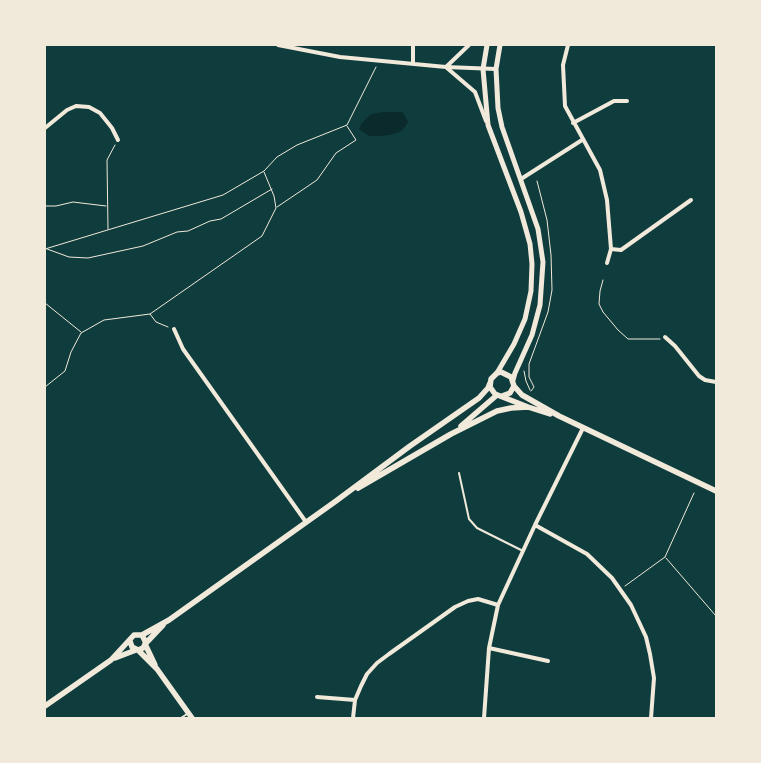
<!DOCTYPE html>
<html>
<head>
<meta charset="utf-8">
<style>
	body { margin:0 }
	#map { position:relative; width:761px; height:763px; overflow:hidden; background:#0f3d3e; font-family:Mulish,sans-serif }
	canvas { display:block }
	.frame { position:absolute; inset:0; border:46px solid #f1e9da; pointer-events:none }
</style>
</head>
<body>
<div id="map">
<canvas width="761" height="763"></canvas>
<div class="frame"></div>
</div>
<script>
const context = document.querySelector('canvas').getContext('2d');
context.lineJoin = 'round';
function paint(path, color) { context.fillStyle = color; context.fill(path, 'evenodd'); }
const shape = rows => new Path2D(rows.map(r => 'M' + r).join(''));
function trace(path, color, width, dash) { context.strokeStyle = color; context.lineWidth = width; context.lineCap = dash ? 'butt' : 'round'; context.setLineDash(dash || []); context.stroke(path); }
paint(shape([
	[384,112,403,112,408,122,402,131,390,135,378,136,369,136,359,129,362,123,371,114]
]), '#0a2a2b');
trace(shape([
	[45,206,56,206,73,202,106,206],
	[277,207,317,180,336,153,356,140,347,126],
	[108,229,107,160,115,145],
	[45,249,223,195,264,171,277,157,297,145,347,125,376,67],
	[47,249,69,257,88,258,143,246,177,232,188,231,210,221,221,219,272,189],
	[603,280,600,291,599,304,603,312,618,330,628,339,660,339],
	[45,303,81,332],
	[150,314,262,236,276,208,274,196,264,172],
	[524,371,526,381,530,390],
	[45,387,65,371,71,352,81,333,104,320,150,314,156,322,168,327],
	[531,391,534,387,529,377,529,364,548,312,552,290,551,255,547,220,537,181],
	[666,558,716,616],
	[625,586,665,557,694,493]
]), '#f1e9da', 1);
trace(shape([
	[459,473,469,519,477,528,523,551],
	[181,718,187,714]
]), '#f1e9da', 2);
trace(shape([
	[278,45,340,57,446,67,496,69],
	[568,45,563,65,565,106,600,170,607,200,611,249,607,263],
	[413,64,413,45],
	[446,67,469,45],
	[447,68,475,92,486,121],
	[573,123,614,101,627,101],
	[45,128,67,110,76,106,89,107,100,113,112,128,118,140],
	[521,179,582,140],
	[611,249,621,250,691,200],
	[174,329,183,349,306,522],
	[665,337,675,346,699,376,705,380,716,382],
	[535,525,587,554,612,578,631,605,646,637,650,654,654,678,651,718],
	[489,648,548,661],
	[317,697,355,700],
	[353,718,355,700,361,686,367,674,377,663,389,654,455,607,468,601,478,599,498,605],
	[484,718,489,648,498,605,535,525,583,428]
]), '#f1e9da', 4);
trace(shape([
	[487,45,483,69,488,125,521,212,530,244,532,264,531,291,525,319,514,344,497,373],
	[500,45,496,69,498,108,502,127,538,229,543,262,540,305,532,335,515,373,513,380]
]), '#f1e9da', 5);
trace(shape([
	[514,386,522,395,559,416,716,491],
	[502,396,510,393,514,386,511,377,501,372,497,373,491,379,490,387,495,394,528,407,550,414],
	[461,426,497,395],
	[358,488,451,434,497,411,511,408,528,407],
	[142,635,169,620,336,501,410,446,479,398,488,388,490,383],
	[146,643,163,625],
	[145,644,155,665],
	[138,650,157,669,192,718],
	[115,658,136,650],
	[45,706,111,660,134,635,142,635,146,643,143,648,138,650,132,647,130,641]
]), '#f1e9da', 5.5);
</script>
</body>
</html>
